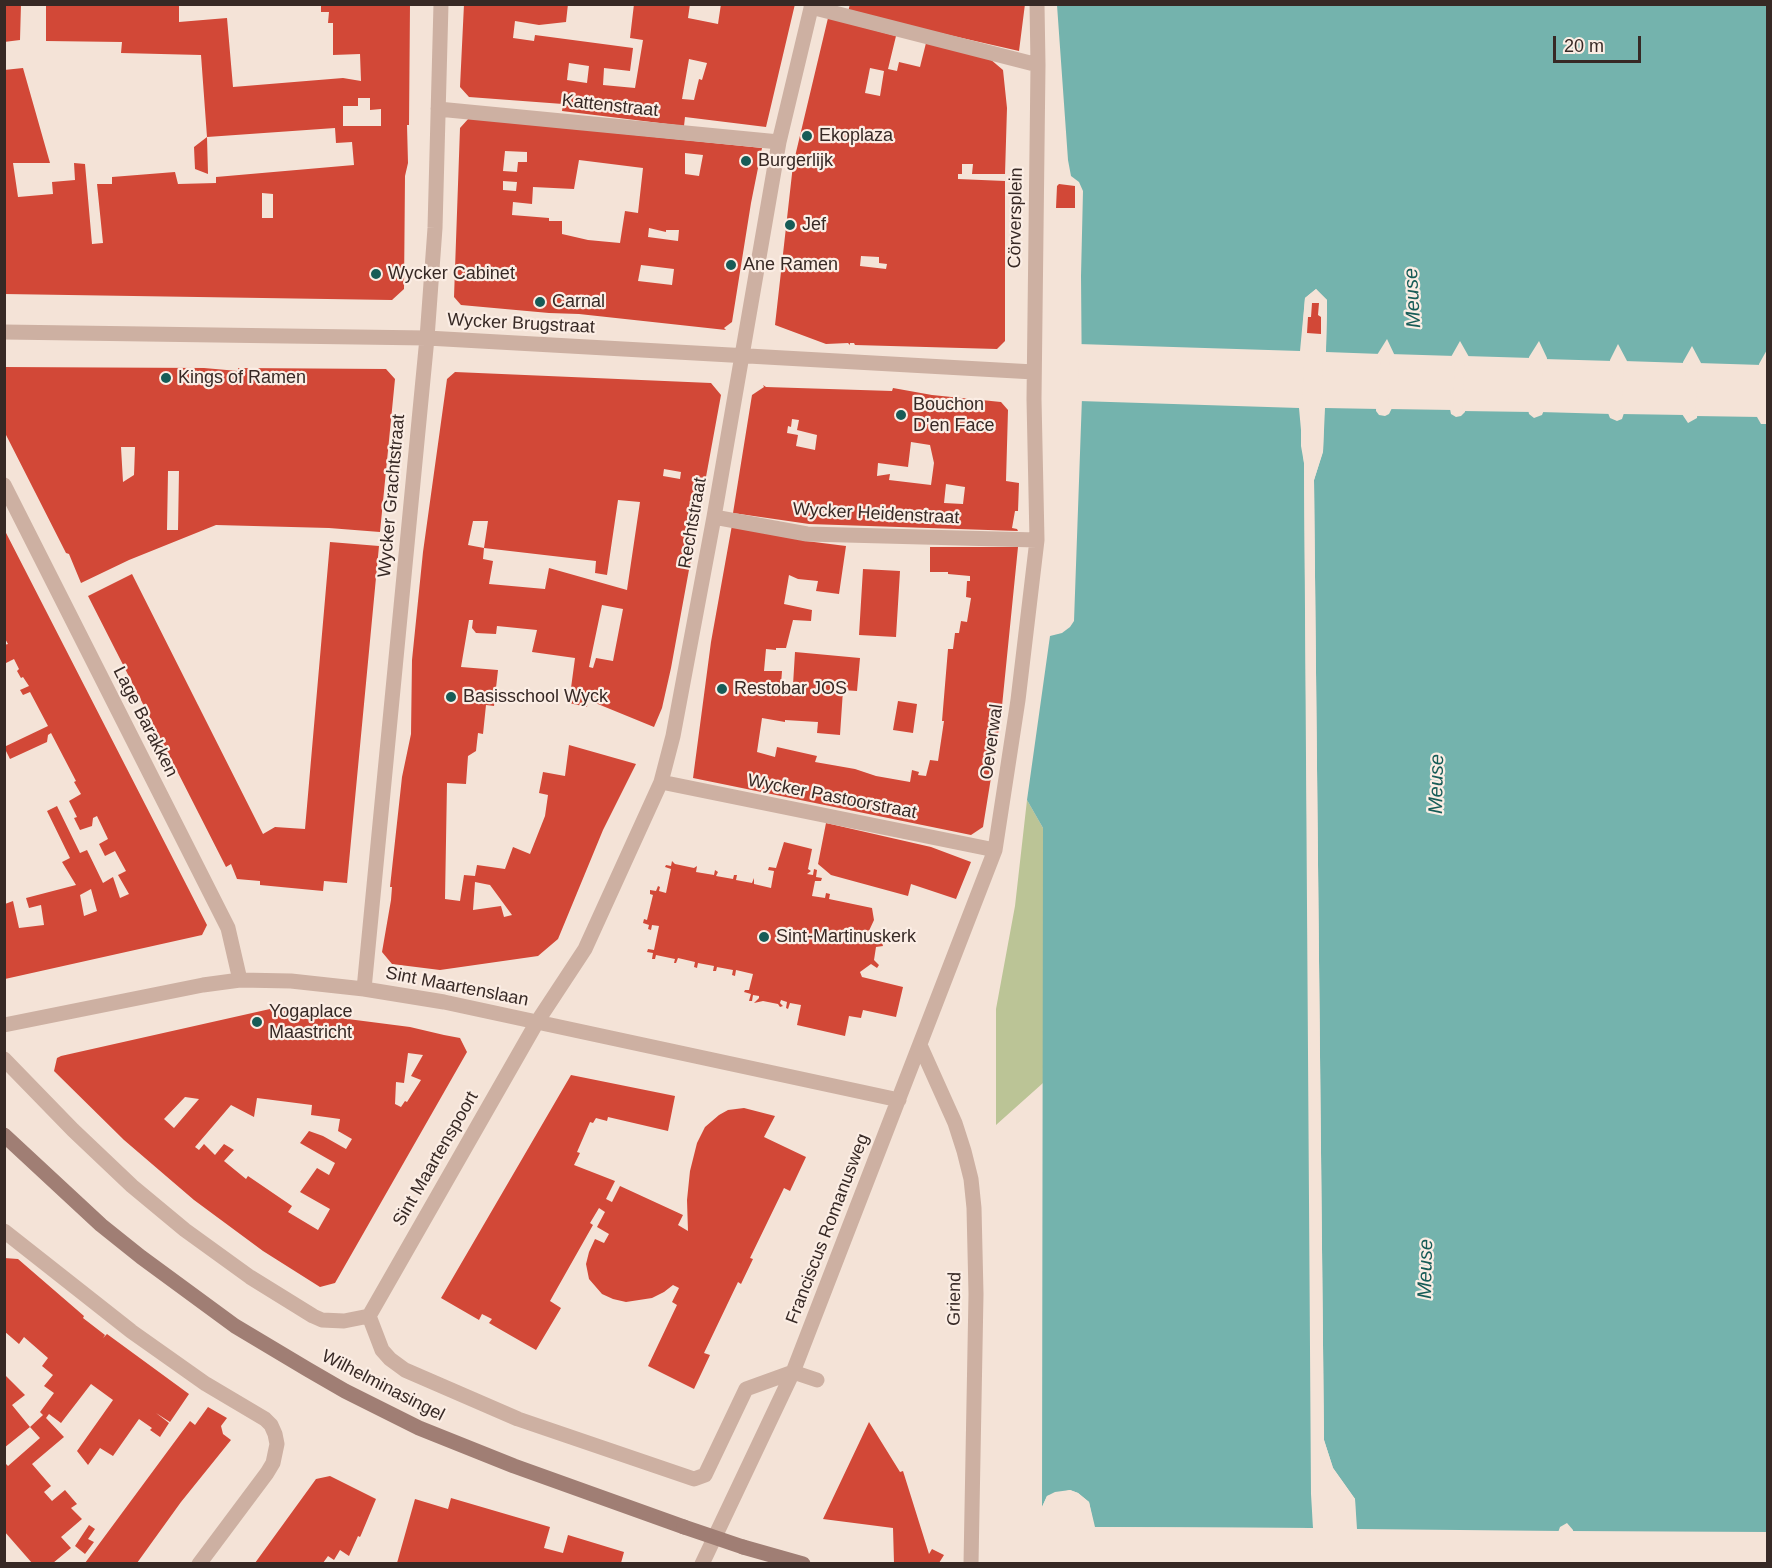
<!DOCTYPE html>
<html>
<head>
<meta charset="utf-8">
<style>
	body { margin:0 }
	#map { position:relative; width:1772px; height:1568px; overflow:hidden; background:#f4e3d7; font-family:Helvetica,sans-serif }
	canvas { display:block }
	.frame { position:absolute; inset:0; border:6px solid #372925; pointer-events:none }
	.scale { position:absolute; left:1553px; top:36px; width:88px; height:27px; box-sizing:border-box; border:3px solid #372925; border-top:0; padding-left:8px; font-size:18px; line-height:21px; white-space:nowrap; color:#372925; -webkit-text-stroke:4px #fbede4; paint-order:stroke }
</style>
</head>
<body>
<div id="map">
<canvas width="1772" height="1568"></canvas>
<div class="frame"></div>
<div class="scale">20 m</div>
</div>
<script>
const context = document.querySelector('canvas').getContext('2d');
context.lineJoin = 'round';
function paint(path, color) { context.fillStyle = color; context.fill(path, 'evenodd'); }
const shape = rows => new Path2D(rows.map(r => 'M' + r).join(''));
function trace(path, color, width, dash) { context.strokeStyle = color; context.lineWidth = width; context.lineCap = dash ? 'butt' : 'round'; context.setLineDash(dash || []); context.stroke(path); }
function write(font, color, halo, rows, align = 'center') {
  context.font = font + ' Helvetica,sans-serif'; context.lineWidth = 4.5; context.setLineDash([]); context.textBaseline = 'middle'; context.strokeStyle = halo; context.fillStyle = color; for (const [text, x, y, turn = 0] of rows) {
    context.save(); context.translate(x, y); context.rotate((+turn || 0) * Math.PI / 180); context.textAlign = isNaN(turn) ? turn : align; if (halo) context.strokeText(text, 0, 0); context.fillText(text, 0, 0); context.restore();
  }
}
paint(shape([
	[1027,800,1043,828,1043,1083,996,1125,996,1009,1015,906]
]), '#bbc496');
paint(shape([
	[1057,5,1767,5,1768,348,1759,364,1757,417,1761,424,1768,424,1767,1563,1574,1537,1573,1530,1567,1523,1560,1527,1556,1538,1356,1563,1355,1499,1333,1468,1324,1440,1314,480,1323,451,1327,312,1327,300,1316,289,1305,298,1301,351,1301,446,1304,463,1313,1528,1094,1527,1089,1502,1078,1493,1070,1490,1047,1496,1042,1507,1043,828,1027,800,1050,636,1062,633,1070,627,1074,621,1082,397,1081,276,1083,191,1079,182,1071,176,1068,160],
	[1387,339,1395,356,1392,408,1389,414,1385,416,1379,415,1376,411,1377,355],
	[1460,341,1469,357,1465,412,1461,416,1456,417,1451,414,1450,409,1451,357],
	[1539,341,1547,358,1544,410,1542,415,1534,418,1529,414,1528,409,1529,357],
	[1618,344,1627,361,1624,413,1622,419,1617,421,1610,418,1608,413,1610,360],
	[1692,346,1701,363,1697,418,1688,423,1682,414,1683,362]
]), '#74b3ad');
paint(shape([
	[1316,289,1327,300,1326,352,1381,354,1379,409,1325,408,1323,452,1314,480,1324,1440,1333,1468,1355,1499,1357,1529,1562,1531,1559,1538,1559,1564,1353,1564,1352,1500,1330,1469,1321,1441,1311,480,1320,451,1324,312,1324,301,1315,293,1307,300,1306,310,1302,408,1307,463,1314,1494,1316,1564,1091,1564,1091,1527,1087,1504,1077,1496,1070,1493,1063,1493,1050,1498,1044,1509,1043,1510,1042,1507,1047,1496,1055,1492,1070,1490,1078,1493,1089,1502,1095,1527,1313,1528,1311,1494,1304,463,1299,408,1079,401,1078,344,1300,351,1305,298],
	[1390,354,1455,356,1453,410,1388,409],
	[1465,356,1532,358,1532,412,1462,411],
	[1544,359,1613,361,1611,414,1540,412],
	[1624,361,1686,363,1685,415,1621,414],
	[1698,363,1762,365,1760,417,1695,416],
	[1570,1531,1767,1532,1767,1563,1571,1564]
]), '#f4e3d7');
paint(shape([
	[4,4,21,4,20,40,4,42],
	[46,4,179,4,179,22,227,18,233,87,343,78,361,81,360,54,333,55,333,23,328,23,329,12,321,12,321,4,410,4,409,125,407,125,408,163,405,176,404,289,392,300,4,294,4,70,23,68,50,163,13,163,18,197,53,194,52,182,75,180,74,163,85,164,92,244,103,243,97,184,112,184,112,177,175,172,178,184,216,183,216,177,354,165,352,142,336,143,335,128,207,137,208,174,195,169,194,147,207,137,201,55,121,53,122,42,46,41],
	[358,98,370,98,370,110,381,109,381,126,343,126,343,106,358,106],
	[262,193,273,194,273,218,262,218],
	[464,4,568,4,566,22,539,25,515,21,513,38,534,41,535,35,633,48,630,71,604,68,603,85,635,88,643,40,630,38,634,4,690,4,688,18,718,24,721,4,795,4,766,127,685,117,684,126,562,111,563,104,469,97,460,87],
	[689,59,707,63,702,80,699,79,694,100,682,99],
	[569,63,589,66,587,83,567,80],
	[850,4,1025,4,1019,51,848,12],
	[828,18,896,36,888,69,897,71,899,62,920,67,926,43,990,59,1003,70,1007,108,1005,174,972,174,973,164,962,164,962,174,958,174,958,179,1005,181,1005,341,997,349,855,345,854,343,850,343,850,345,848,343,826,344,775,325,793,165],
	[870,68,884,71,880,96,865,93],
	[861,256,879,257,879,263,887,264,886,269,860,266],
	[469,118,762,148,751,203,732,322,724,328,726,330,579,314,549,313,461,305,454,297,460,128],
	[505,151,527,152,527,162,518,162,517,172,503,171],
	[685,153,703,155,699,176,685,174],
	[579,160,643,168,638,213,625,211,620,243,588,240,562,234,562,221,549,221,549,218,512,215,513,202,532,204,533,187,574,189],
	[503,181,517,182,516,191,503,190],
	[649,228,666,232,666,230,679,230,678,241,648,237],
	[641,265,674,269,672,285,638,281],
	[1059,184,1075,186,1075,208,1056,208,1057,186],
	[1312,303,1319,303,1318,315,1321,317,1321,334,1307,333,1308,317,1311,317],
	[4,367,204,368,238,371,238,368,386,369,395,379,380,532,329,528,216,525,129,560,81,583,69,554,66,553,4,431],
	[121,447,135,447,134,475,123,482],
	[168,471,179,471,178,530,167,530],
	[455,372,711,383,721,395,671,668,662,708,654,727,588,700,587,707,569,703,575,658,532,652,537,630,497,626,496,634,476,633,472,628,473,620,469,620,461,667,498,670,494,706,486,705,483,734,478,733,476,751,468,756,466,784,447,783,445,899,460,901,464,875,475,876,477,865,505,869,513,847,530,854,545,816,548,795,539,793,543,772,565,776,569,745,636,764,603,830,558,939,538,956,440,970,392,964,382,952,391,900,392,887,390,887,402,777,411,734,412,660,423,552,447,379],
	[664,469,681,472,680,479,663,476],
	[618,500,640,502,627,590,549,568,545,589,489,584,493,561,483,559,484,548,468,545,473,521,488,521,484,548,596,561,595,573,607,575],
	[602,605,623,609,613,661,596,658,593,668,589,667],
	[475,882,490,885,512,915,504,917,501,906,473,910],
	[763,385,766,387,892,391,893,388,932,395,1001,402,1008,410,1006,481,1019,483,1018,511,1015,511,1012,528,1017,529,1018,531,809,524,733,513,752,395,764,387],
	[792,419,799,420,797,430,817,435,815,450,796,446,798,435,787,433,788,426,791,427],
	[911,442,930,445,934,463,931,485,889,480,890,474,877,476,878,463,908,467],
	[946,484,965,487,963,504,944,503],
	[732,525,806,541,846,546,839,594,816,591,818,581,798,579,789,575,784,604,812,610,811,621,793,620,786,648,776,648,776,650,766,649,764,671,782,671,781,684,793,685,795,652,860,658,857,691,843,690,840,735,817,733,818,722,785,720,785,722,762,718,757,752,775,757,777,747,817,756,815,762,855,769,876,776,910,782,912,770,919,772,918,775,926,776,930,760,938,761,944,721,942,721,948,649,953,649,955,633,959,633,961,621,967,622,971,598,966,597,967,581,970,581,970,576,948,574,948,572,930,572,930,547,1018,547,1001,716,983,827,971,835,693,778,711,642],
	[4,529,207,925,202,935,5,979,5,904,13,901,19,928,44,925,41,905,29,908,26,898,76,885,62,862,70,858,47,811,57,806,80,853,87,850,103,883,113,877,120,898,129,894,118,875,126,871,115,851,105,856,99,844,108,839,97,816,93,818,92,826,80,830,74,818,77,817,69,801,81,794,74,782,76,781,51,733,48,735,47,742,10,759,4,747,48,726,30,692,23,695,20,690,29,686,23,677,21,678,17,671,19,669,14,659,4,664,4,645,8,644,4,637],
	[91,889,97,911,84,916,80,895],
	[330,542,379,546,347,883,324,881,323,891,260,885,260,881,237,879,231,864,226,867,88,596,132,574,263,834,275,827,305,829],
	[863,569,900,571,896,637,859,635],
	[898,701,917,704,913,733,893,730],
	[826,823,931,847,971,862,956,899,911,884,908,896,831,875,818,864],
	[784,842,812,849,808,869,811,871,807,874,813,875,814,869,817,870,816,877,822,878,821,881,815,881,812,896,825,898,826,893,830,894,829,899,872,908,874,920,868,933,876,943,882,942,883,946,876,947,874,960,879,965,877,968,871,964,860,972,862,977,903,987,896,1017,863,1010,861,1018,849,1016,845,1036,797,1025,801,1005,790,1003,788,1009,786,1008,787,1002,781,1000,780,1003,783,1006,780,1007,778,1004,763,1001,754,1003,759,998,759,996,753,995,752,1001,749,1001,751,994,744,992,745,990,749,990,753,974,736,970,735,976,732,975,733,970,717,967,716,971,713,971,714,966,698,963,697,968,694,967,695,962,678,958,676,963,674,963,675,959,656,955,655,959,652,959,653,953,647,952,648,949,654,950,659,926,652,925,651,930,648,929,649,925,643,923,644,919,647,920,653,895,650,894,650,890,656,891,658,886,660,887,659,891,666,893,671,869,665,867,666,865,671,866,672,861,675,864,694,868,697,866,696,872,714,875,715,870,718,872,716,876,733,879,734,875,737,875,736,880,752,883,754,878,754,884,771,888,774,871,768,870,769,867,776,868],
	[270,1009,410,1027,444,1035,460,1038,467,1052,335,1283,320,1287,263,1251,194,1200,124,1140,54,1071,57,1058,61,1056],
	[408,1053,423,1055,411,1076,421,1080,407,1102,405,1101,401,1107,395,1104,396,1082,404,1083],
	[185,1097,199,1099,174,1128,164,1119],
	[257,1098,312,1105,311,1115,340,1119,338,1131,352,1139,346,1149,323,1136,309,1131,300,1143,335,1163,329,1175,317,1168,300,1192,330,1209,318,1230,288,1212,292,1206,248,1176,246,1179,224,1161,234,1150,224,1144,215,1155,204,1144,199,1150,195,1147,231,1105,254,1117],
	[571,1075,675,1096,668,1131,608,1117,607,1121,596,1118,593,1123,590,1122,577,1152,580,1153,574,1165,615,1181,606,1199,612,1202,620,1186,683,1215,678,1225,688,1231,687,1200,690,1171,697,1143,705,1127,719,1115,728,1110,744,1108,775,1116,764,1137,806,1157,790,1191,784,1188,750,1258,753,1259,741,1284,738,1282,704,1353,710,1355,694,1389,648,1366,677,1305,672,1302,679,1288,673,1285,664,1292,652,1298,626,1302,613,1299,602,1294,589,1279,586,1264,589,1252,595,1239,604,1243,609,1234,597,1227,605,1212,599,1208,590,1223,593,1225,550,1301,561,1308,536,1350,489,1323,492,1319,482,1314,479,1320,441,1298],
	[4,1258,18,1259,84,1316,83,1318,105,1335,103,1338,107,1334,189,1394,170,1422,156,1413,169,1423,160,1437,150,1430,152,1428,139,1419,113,1456,100,1448,88,1465,77,1451,113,1400,91,1384,61,1423,49,1414,46,1418,64,1437,32,1464,51,1486,44,1492,52,1501,65,1490,77,1504,71,1508,82,1519,61,1537,71,1548,53,1563,32,1563,4,1531,4,1462,8,1466,40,1438,30,1427,4,1448,4,1374,25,1395,12,1405,30,1427,43,1415,40,1412,54,1393,44,1386,53,1375,42,1366,48,1358,24,1337,19,1344,4,1331],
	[208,1407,227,1418,221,1426,223,1434,231,1440,181,1502,137,1563,85,1563,190,1421,195,1425],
	[869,1422,900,1472,903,1471,929,1554,932,1549,944,1555,939,1563,894,1563,893,1528,823,1519],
	[330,1476,376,1499,361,1535,360,1537,358,1536,349,1556,340,1550,334,1560,328,1556,323,1563,255,1563,316,1479],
	[451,1498,550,1527,544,1548,563,1553,568,1535,624,1552,621,1563,397,1563,415,1499,448,1509],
	[89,1525,95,1529,88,1539,94,1542,85,1554,75,1546]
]), '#d24837');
trace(shape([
	[811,7,1038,65],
	[438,109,779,142],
	[4,332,427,338,1034,372],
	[4,485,228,928,240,980],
	[714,517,807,534,1037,540],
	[661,782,995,850],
	[364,989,427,338,435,228,441,4],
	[4,1025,203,985,240,980,291,981,364,989,444,1002,899,1100],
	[920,1045,955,1123,964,1151,971,1179,974,1208,976,1294,971,1564],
	[4,1059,73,1130,132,1186,185,1230,250,1277,313,1316,322,1320,344,1321,369,1316],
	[4,1231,131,1331,206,1384,265,1419,271,1425,275,1434,277,1444,273,1463,267,1473,199,1564],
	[369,1316,537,1022,585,949,661,782,673,736,714,517,779,142,812,4],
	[369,1316,382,1350,390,1359,405,1370,518,1419,694,1479,705,1475,746,1389,793,1372],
	[793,1372,817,1380],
	[702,1564,793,1372,995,850,1018,700,1037,540,1034,399,1038,65,1037,4]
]), '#cdb0a2', 15);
trace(shape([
	[4,1135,101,1225,141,1257,235,1326,307,1369,345,1391,419,1428,514,1466,684,1527],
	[743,1547,803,1564]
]), '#a07e74', 15);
trace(shape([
	[684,1527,743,1547]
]), '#a07e74', 15);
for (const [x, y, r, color] of [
	[807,136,6,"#175c57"],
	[746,161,6,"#175c57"],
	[790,225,6,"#175c57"],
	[731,265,6,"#175c57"],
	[376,274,6,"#175c57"],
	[540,302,6,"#175c57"],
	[166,378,6,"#175c57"],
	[901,415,6,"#175c57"],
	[722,689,6,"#175c57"],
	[451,697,6,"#175c57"],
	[764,937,6,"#175c57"],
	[257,1022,6,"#175c57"]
]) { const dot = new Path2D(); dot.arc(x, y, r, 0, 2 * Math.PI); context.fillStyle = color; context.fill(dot); trace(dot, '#fbede4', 2); }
write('18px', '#372925', '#fbede4', [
	["Kattenstraat",610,106,6],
	["Cörversplein",1016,218,-89],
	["Wycker Brugstraat",521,324,3],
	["Wycker Grachtstraat",392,496,-85],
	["Wycker Heidenstraat",876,514,3],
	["Rechtstraat",693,523,-80],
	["Lage Barakken",145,722,63],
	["Oeverwal",992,742,-82],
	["Wycker Pastoorstraat",832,797,11],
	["Sint Maartenslaan",457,987,11],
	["Sint Maartenspoort",436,1159,-60],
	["Franciscus Romanusweg",828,1229,-69],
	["Griend",955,1299,-89],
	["Wilhelminasingel",383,1386,27]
]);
write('18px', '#372925', '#fbede4', [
	["Ekoplaza",819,136],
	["Burgerlijk",758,161],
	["Jef",802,225],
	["Ane Ramen",743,265],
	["Wycker Cabinet",388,274],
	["Carnal",552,302],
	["Kings of Ramen",178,378],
	["Bouchon",913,405],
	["D'en Face",913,426],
	["Restobar JOS",734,689],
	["Basisschool Wyck",463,697],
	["Sint-Martinuskerk",776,937],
	["Yogaplace",269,1012],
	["Maastricht",269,1033]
], 'left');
write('italic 20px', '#175c57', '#fbede4', [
	["Meuse",1413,298,-93],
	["Meuse",1437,784,-89],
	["Meuse",1426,1269,-89]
]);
</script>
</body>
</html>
